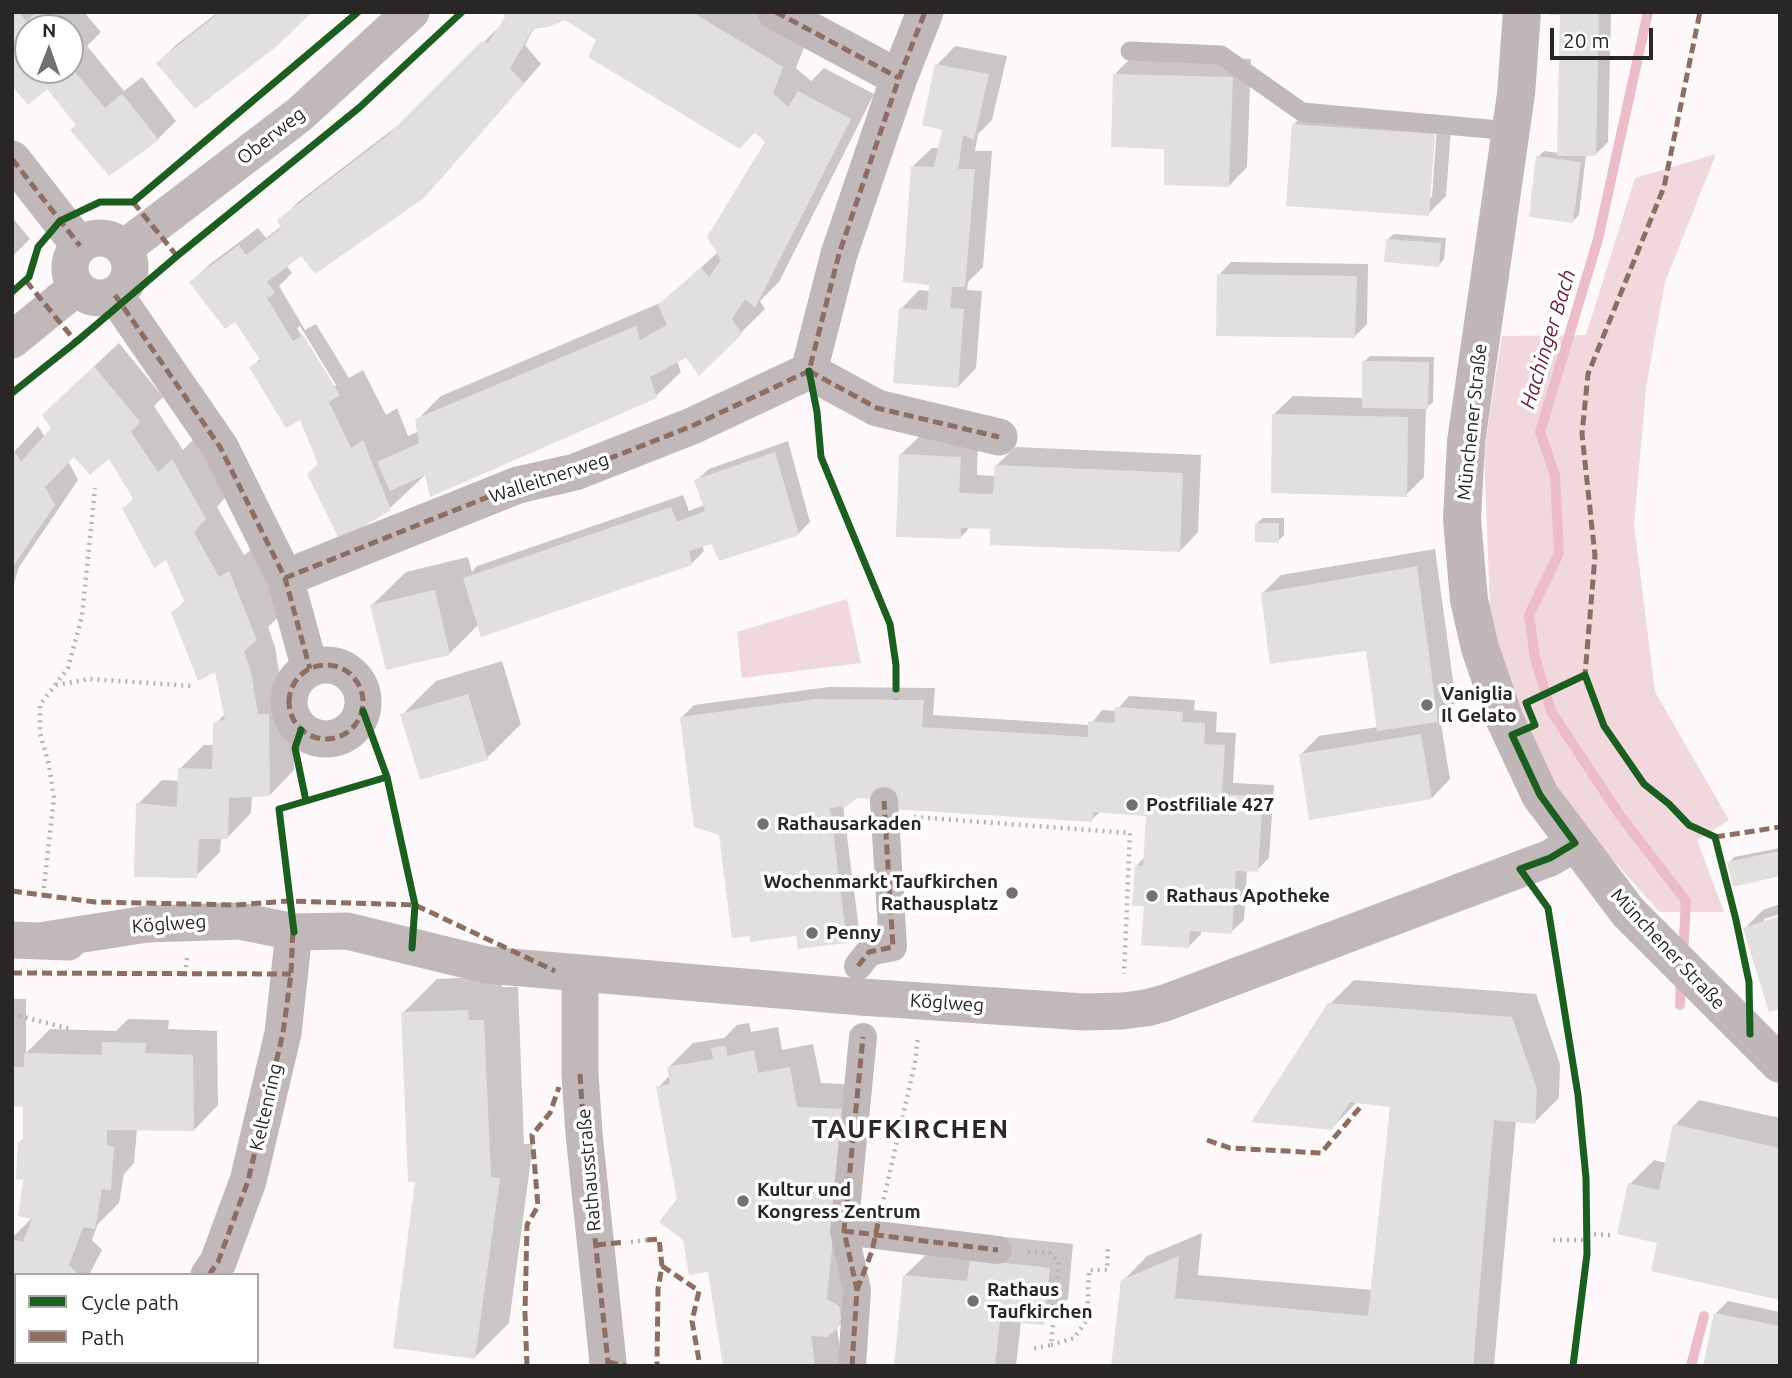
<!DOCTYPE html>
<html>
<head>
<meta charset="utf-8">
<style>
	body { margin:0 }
	#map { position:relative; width:1792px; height:1378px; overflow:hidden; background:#fdf8f9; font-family:Ubuntu,sans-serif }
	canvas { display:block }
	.frame { position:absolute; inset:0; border:14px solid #292626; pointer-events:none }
	.legend { position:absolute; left:14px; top:1273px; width:245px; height:91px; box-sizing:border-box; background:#fff; border:2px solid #a9a8a8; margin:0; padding:9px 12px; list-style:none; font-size:21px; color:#292626 }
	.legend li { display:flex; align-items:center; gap:14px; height:35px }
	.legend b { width:35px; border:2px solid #a9a8a8 }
	.north { position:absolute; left:14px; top:14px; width:70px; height:70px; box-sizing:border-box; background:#fff; border:2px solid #a9a8a8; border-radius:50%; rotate:1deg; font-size:19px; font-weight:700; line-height:28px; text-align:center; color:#292626 }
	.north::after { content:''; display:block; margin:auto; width:24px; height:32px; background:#737070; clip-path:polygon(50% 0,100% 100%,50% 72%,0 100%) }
	.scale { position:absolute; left:1550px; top:28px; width:103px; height:32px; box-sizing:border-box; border:4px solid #292626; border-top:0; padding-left:9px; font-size:21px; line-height:24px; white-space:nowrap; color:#292626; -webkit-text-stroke:5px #fff; paint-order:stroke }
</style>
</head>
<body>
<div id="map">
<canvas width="1792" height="1378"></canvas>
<div class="frame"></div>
<ul class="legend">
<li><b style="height:9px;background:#1b5e20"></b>Cycle path</li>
<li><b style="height:9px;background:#8d6e63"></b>Path</li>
</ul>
<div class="north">N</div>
<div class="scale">20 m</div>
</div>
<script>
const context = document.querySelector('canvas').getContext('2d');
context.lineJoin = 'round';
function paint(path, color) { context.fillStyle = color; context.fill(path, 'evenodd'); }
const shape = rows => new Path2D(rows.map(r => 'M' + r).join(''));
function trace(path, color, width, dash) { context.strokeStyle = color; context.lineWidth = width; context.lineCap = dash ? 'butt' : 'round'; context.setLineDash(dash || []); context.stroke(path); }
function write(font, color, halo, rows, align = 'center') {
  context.font = font + ' Ubuntu,sans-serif'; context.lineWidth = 7; context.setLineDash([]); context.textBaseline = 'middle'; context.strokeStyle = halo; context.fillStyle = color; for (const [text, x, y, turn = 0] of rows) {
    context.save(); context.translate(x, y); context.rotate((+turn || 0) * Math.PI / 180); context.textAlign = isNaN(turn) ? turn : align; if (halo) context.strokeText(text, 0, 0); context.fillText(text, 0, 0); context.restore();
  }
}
paint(shape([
	[1716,154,1665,282,1646,387,1634,525,1655,692,1729,820,1697,840,1724,912,1660,912,1602,848,1548,773,1511,700,1490,608,1484,451,1502,336,1586,335,1635,178],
	[847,599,861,663,742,678,737,632]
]), '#f0d8dc');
paint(shape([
	[12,12,84,12,101,32,87,46,124,91,142,77,176,121,158,139,78,124,47,87,28,102],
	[28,28,70,28,70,70,28,70],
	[218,12,310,12,158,63,176,45],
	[504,12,756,12,806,42,796,68,811,81,824,68,874,94,779,282,760,301,765,309,699,374,687,355,677,361,681,372,656,396,427,473,390,508,320,464,300,417,251,368,261,358,238,322,191,282,210,264,258,228,266,238,283,225,280,220,298,202,409,117,502,24,509,16],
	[565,18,598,39,740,147,756,131,768,141,718,252,660,305,660,303,441,396,417,420,419,431,408,436,397,408,386,415,363,370,349,378,316,324,305,330,279,286,292,273,286,265,302,252,442,177,541,64,525,45,535,27],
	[300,326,336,385,334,388,297,328],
	[1552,12,1611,12,1608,142,1596,154,1586,154,1579,215,1573,221,1538,157,1544,151,1559,153,1561,13],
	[955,46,1007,56,992,120,978,134,975,151,992,151,983,267,968,282,967,290,982,291,976,368,958,387,901,309,919,290,930,291,913,166,932,148,939,148,944,129,937,65],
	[1133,56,1251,59,1247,167,1229,186,1115,74],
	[1312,106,1452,116,1446,196,1428,214,1294,124],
	[1434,125,1437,126,1432,197,1428,197],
	[12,217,30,239,12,257],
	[1394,234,1446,238,1444,259,1439,265,1388,239],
	[1231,262,1368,264,1367,324,1355,336,1219,275],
	[119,343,163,397,154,406,183,450,197,436,229,493,217,507,244,555,253,548,280,615,268,627,275,647,282,690,293,691,294,770,270,795,252,795,251,813,227,838,221,838,220,852,196,876,138,804,162,780,179,781,180,769,204,745,215,745,215,724,226,713,216,669,173,613,186,600,167,557,124,508,135,498,109,457,74,455,68,461,78,480,19,567,12,590,12,454,38,426,45,437,53,428,68,391],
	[1370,356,1434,357,1433,402,1426,408,1424,477,1406,495,1274,414,1293,396,1364,398,1364,362],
	[919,437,978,439,977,475,996,476,996,466,1015,447,1201,455,1198,532,1180,551,992,527,971,526,960,538,900,455],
	[788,441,810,522,798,534,702,545,704,551,691,564,479,624,449,654,372,605,406,572,468,557,472,572,477,566,683,495,689,511,704,505,696,481,709,469],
	[1263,518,1284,518,1284,535,1278,541,1257,523],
	[1435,549,1456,702,1440,718,1450,779,1432,798,1300,755,1319,736,1378,727,1367,649,1263,593,1281,575],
	[502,661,521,724,487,758,402,715,436,681],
	[829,687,935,688,933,715,1090,725,1102,710,1116,711,1129,696,1195,700,1194,710,1217,712,1216,732,1236,733,1233,783,1274,785,1269,858,1257,870,1247,870,1244,920,1231,932,1201,930,1201,934,1189,946,1145,905,1136,866,1145,857,1148,814,1101,811,1091,820,856,797,843,805,859,929,846,941,798,934,720,834,682,717,694,705],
	[1780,848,1780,874,1729,863,1734,857],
	[1780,904,1780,914,1764,919,1764,923,1745,928,1763,910],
	[501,976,502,987,518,987,524,1144,533,1144,509,1323,475,1357,403,1013,437,979],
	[1354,980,1536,994,1560,1064,1559,1098,1535,1122,1516,1120,1494,1366,1113,1366,1123,1281,1147,1256,1202,1233,1198,1275,1373,1290,1392,1106,1357,1102,1331,1129,1330,1004],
	[12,999,26,999,26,1053,50,1029,116,1031,128,1019,169,1020,168,1029,217,1031,218,1105,194,1130,137,1129,134,1163,124,1174,119,1203,98,1224,92,1240,102,1250,89,1275,16,1275,12,1366,12,1238,33,1217,20,1142,25,1137,25,1102,12,1104],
	[749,1023,751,1032,778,1027,782,1050,813,1044,821,1083,868,1085,850,1275,862,1301,837,1327,842,1366,725,1366,710,1270,679,1200,658,1088,670,1075,669,1067,693,1043,724,1038,737,1025],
	[1699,1100,1780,1118,1780,1298,1659,1242,1630,1184,1654,1160,1666,1163,1675,1125],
	[995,1236,1073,1244,1068,1299,1043,1323,1021,1321,1016,1366,895,1366,904,1276,929,1252],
	[1728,1301,1780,1312,1780,1366,1705,1366,1715,1314]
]), '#0003');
trace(shape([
	[1648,12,1598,239,1540,432,1555,475,1559,553,1529,615,1535,658,1551,711,1619,814,1686,901,1683,955],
	[1680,1005,1681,978],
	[1691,1366,1704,1316]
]), '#ecbdc7', 10);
paint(shape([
	[12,12,19,12,26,21,37,12,51,12,64,28,28,28,28,70,70,70,70,66,105,108,122,94,159,140,109,176,70,130,76,125,47,89,28,105,12,86],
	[220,12,312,12,277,46,195,109,156,63],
	[502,12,692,12,783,67,773,93,788,107,798,91,851,119,755,308,745,299,732,319,742,334,699,376,686,358,650,377,657,398,430,497,425,475,390,491,377,462,419,443,415,419,636,326,640,340,667,325,658,305,701,267,709,277,721,260,707,237,765,142,754,132,740,149,588,57,596,40,565,20,548,27,533,29,510,68,524,84,424,198,315,274,301,256,267,282,275,293,267,298,293,341,303,335,340,395,329,402,351,448,363,440,391,510,340,541,307,474,318,464,300,420,286,428,249,367,261,361,235,322,225,329,189,282,239,245,246,255,281,228,277,220,388,135,482,41,488,43,505,17],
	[1550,12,1599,12,1596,156,1557,156,1560,15,1550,15],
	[70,36,83,52,70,63],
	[935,64,989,74,974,140,963,135,958,169,975,169,965,287,952,287,950,308,964,309,958,388,893,383,899,308,927,310,929,285,903,282,911,166,934,167,942,130,922,125],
	[1113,74,1233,77,1229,187,1164,185,1164,149,1111,147],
	[1292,124,1435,134,1429,216,1286,206],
	[1536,156,1581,162,1573,223,1529,217],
	[1386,239,1441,243,1439,267,1384,262],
	[1217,274,1357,276,1355,338,1216,336],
	[1362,361,1429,362,1428,409,1362,408],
	[94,366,140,422,131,432,158,472,172,459,206,519,194,532,219,577,229,571,257,640,244,651,251,672,258,714,269,714,270,796,229,798,228,839,199,839,197,878,134,877,136,803,177,807,178,768,212,769,213,723,225,719,215,672,198,681,171,612,185,603,166,560,154,568,122,508,134,500,109,459,90,475,74,457,45,487,55,505,12,568,12,447,21,462,51,428,42,415],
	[1272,414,1408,417,1407,497,1271,493],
	[775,452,799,535,719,561,711,544,689,551,692,565,481,637,463,578,671,507,677,522,705,511,694,480],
	[899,454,961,457,959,493,993,494,995,465,1183,473,1180,552,990,545,990,529,961,528,961,539,896,537],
	[1255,523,1279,523,1279,543,1255,542],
	[1417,566,1438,722,1377,731,1366,651,1270,664,1261,593],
	[435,590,450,655,386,670,370,605],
	[468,694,488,760,420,780,400,714],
	[816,699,924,700,922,727,1088,737,1088,721,1114,723,1115,707,1183,712,1182,722,1205,723,1204,744,1225,745,1222,794,1263,797,1258,872,1236,871,1232,934,1190,931,1189,948,1141,945,1144,906,1132,906,1135,865,1143,866,1146,816,1093,812,1092,822,894,809,894,801,857,798,847,806,830,808,847,943,798,949,796,936,750,942,750,936,732,938,719,835,694,827,680,717],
	[1421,734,1432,799,1309,820,1299,754],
	[1780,851,1780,876,1733,887,1727,862],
	[1780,916,1780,1009,1769,1012,1743,928],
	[1328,1003,1512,1017,1537,1089,1535,1124,1494,1120,1473,1366,1111,1366,1121,1280,1179,1256,1175,1298,1368,1316,1390,1107,1350,1102,1332,1130,1251,1122],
	[468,1010,469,1020,484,1020,491,1177,500,1178,475,1359,393,1348,415,1182,408,1182,401,1012],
	[102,1042,146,1043,145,1053,193,1055,194,1131,107,1130,107,1145,114,1147,111,1190,102,1189,95,1229,83,1227,69,1265,79,1275,16,1275,16,1362,34,1362,31,1366,12,1366,12,1239,23,1242,32,1219,18,1216,23,1180,16,1179,18,1142,23,1142,23,1107,12,1106,12,1067,24,1067,24,1053,102,1055],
	[726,1046,727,1056,754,1050,758,1073,790,1067,797,1107,845,1109,827,1299,839,1306,841,1319,838,1328,827,1337,811,1336,815,1366,723,1366,708,1272,689,1275,683,1240,659,1222,677,1199,656,1087,670,1084,667,1067,713,1059,711,1048],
	[1673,1124,1780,1148,1780,1300,1651,1271,1657,1243,1617,1234,1628,1183,1659,1190],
	[970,1259,1050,1268,1044,1325,1000,1321,995,1366,894,1366,903,1275,967,1281],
	[1714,1313,1780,1326,1779,1366,1703,1366]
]), '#e2dfdf');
trace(shape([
	[56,685,90,679,192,686],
	[1537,699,1585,675],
	[896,700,896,689],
	[914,817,1130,833,1124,974],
	[43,895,54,798,49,765,40,733,40,705,68,668,82,616,95,488],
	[185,974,187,958],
	[12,1014,70,1029],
	[882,1206,915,1063,918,1036],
	[1587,1234,1610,1235],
	[1553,1240,1587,1240],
	[631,1242,647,1240],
	[1028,1252,1049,1253,1059,1262,1051,1345,1031,1349],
	[1051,1345,1074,1338,1087,1320,1089,1270,1107,1270,1108,1246]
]), '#b9b2b3', 4.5, [2, 5]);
trace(shape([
	[1130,51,1221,55,1302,112,1511,131]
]), '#c1b8ba', 19);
trace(shape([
	[858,966,869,952,893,947,884,801],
	[844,1231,998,1250],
	[852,1366,857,1290,844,1231,863,1037]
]), '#c1b8ba', 28);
trace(shape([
	[776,12,899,78],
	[12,159,80,246],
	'70 268a30 30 0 1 1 60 0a30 30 0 1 1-60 0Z',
	[123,249,300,114,411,12],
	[115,295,220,447,285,578,310,669],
	[12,340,77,287],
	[809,371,877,408,999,437],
	[285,578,518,485,575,472,692,426,809,371,839,254,899,78,925,12],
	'289 702a37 37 0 1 1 74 0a37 37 0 1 1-74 0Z',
	[12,940,68,942],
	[45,940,147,924,240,921,294,932,347,931,487,965,861,997,1084,1012,1122,1011,1146,1008,1165,1003,1550,858,1575,843],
	[580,973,580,1074,584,1134,608,1362,607,1366],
	[209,1275,218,1262,248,1181,283,1033,294,932],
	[144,1366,146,1362]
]), '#c1b8ba', 37);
trace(shape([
	[1522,12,1516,94,1466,442,1462,519,1469,600,1480,648,1504,718,1540,795,1628,912,1780,1064]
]), '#c1b7b9', 38);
trace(shape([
	[776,12,899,78],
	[12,159,80,246],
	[133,202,177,256],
	[26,281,76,342],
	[115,295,220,447,285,578,310,669],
	[809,371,877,408,999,437],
	[285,578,518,485,575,472,692,426,809,371,839,254,899,78,925,12],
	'289 702a37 37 0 1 1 74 0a37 37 0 1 1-74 0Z',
	[1586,679,1585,675,1595,556,1582,434,1588,374,1664,187,1700,12],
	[1715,837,1780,827],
	[12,891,95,902,236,905,288,901,415,905,555,971],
	[858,966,869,952,893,947,884,801],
	[12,973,291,974],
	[580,1074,584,1134,608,1362,607,1366],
	[1207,1140,1230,1148,1321,1153,1363,1104],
	[844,1231,998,1250],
	[647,1240,659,1239,662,1266,658,1289,657,1366],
	[596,1245,626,1242],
	[662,1266,699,1291,692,1321,700,1366],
	[209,1275,218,1262,248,1181,283,1033,291,974,293,927],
	[857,1290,872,1251,880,1214],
	[608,1362,626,1366],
	[144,1366,146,1362],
	[527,1366,525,1313,527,1225,538,1206,532,1135,550,1113,559,1087],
	[852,1366,857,1290,844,1231,863,1037]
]), '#8d6e63', 5, [10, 5]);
trace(shape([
	[12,292,29,277,38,247,60,221,100,202,133,202,358,12],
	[809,371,817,412,821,457,890,624,896,665,896,689],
	[12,393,76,342,177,256,360,107,462,12],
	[387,777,415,905,412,948],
	[306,801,387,777,363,711],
	[1715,837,1736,920,1749,982,1750,1034],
	[294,932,279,809,306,801,295,748,301,730],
	[1573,1366,1587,1254,1586,1178,1578,1095,1548,908,1520,869,1550,858,1575,843,1540,795,1512,735,1535,725,1526,703,1585,675,1604,726,1644,784,1669,804,1689,825,1715,837]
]), '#1b5e20', 7);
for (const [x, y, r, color] of [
	[1427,705,7,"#737070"],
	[1132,805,7,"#737070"],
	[763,824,7,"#737070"],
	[1012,893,7,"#737070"],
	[1152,896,7,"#737070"],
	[812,933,7,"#737070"],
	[743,1201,7,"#737070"],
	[973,1301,7,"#737070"]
]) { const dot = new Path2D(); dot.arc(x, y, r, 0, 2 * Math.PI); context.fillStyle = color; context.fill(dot); trace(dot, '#fff', 2.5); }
write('19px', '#292626', '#fff', [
	["Oberweg",271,136,-38],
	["Münchener Straße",1472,422,-84],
	["Walleitnerweg",549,478,-18],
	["Köglweg",169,924,-4],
	["Münchener Straße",1668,949,47],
	["Köglweg",947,1003,4],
	["Keltenring",266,1107,-77],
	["Rathausstraße",589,1170,-95]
]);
write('bold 19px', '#292626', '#fff', [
	["Vaniglia",1441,694],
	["Il Gelato",1441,716],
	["Postfiliale 427",1146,805],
	["Rathausarkaden",777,824],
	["Wochenmarkt Taufkirchen",998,882,"right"],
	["Rathausplatz",998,904,"right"],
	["Rathaus Apotheke",1166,896],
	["Penny",826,933],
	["Kultur und",757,1190],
	["Kongress Zentrum",757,1212],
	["Rathaus",987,1290],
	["Taufkirchen",987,1312]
], 'left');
write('italic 21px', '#6d2238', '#fff', [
	["Hachinger Bach",1548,339,-73]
]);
context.letterSpacing = '2px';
write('bold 26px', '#2d2728', '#fff', [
	["TAUFKIRCHEN",911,1129]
]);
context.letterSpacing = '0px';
</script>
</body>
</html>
